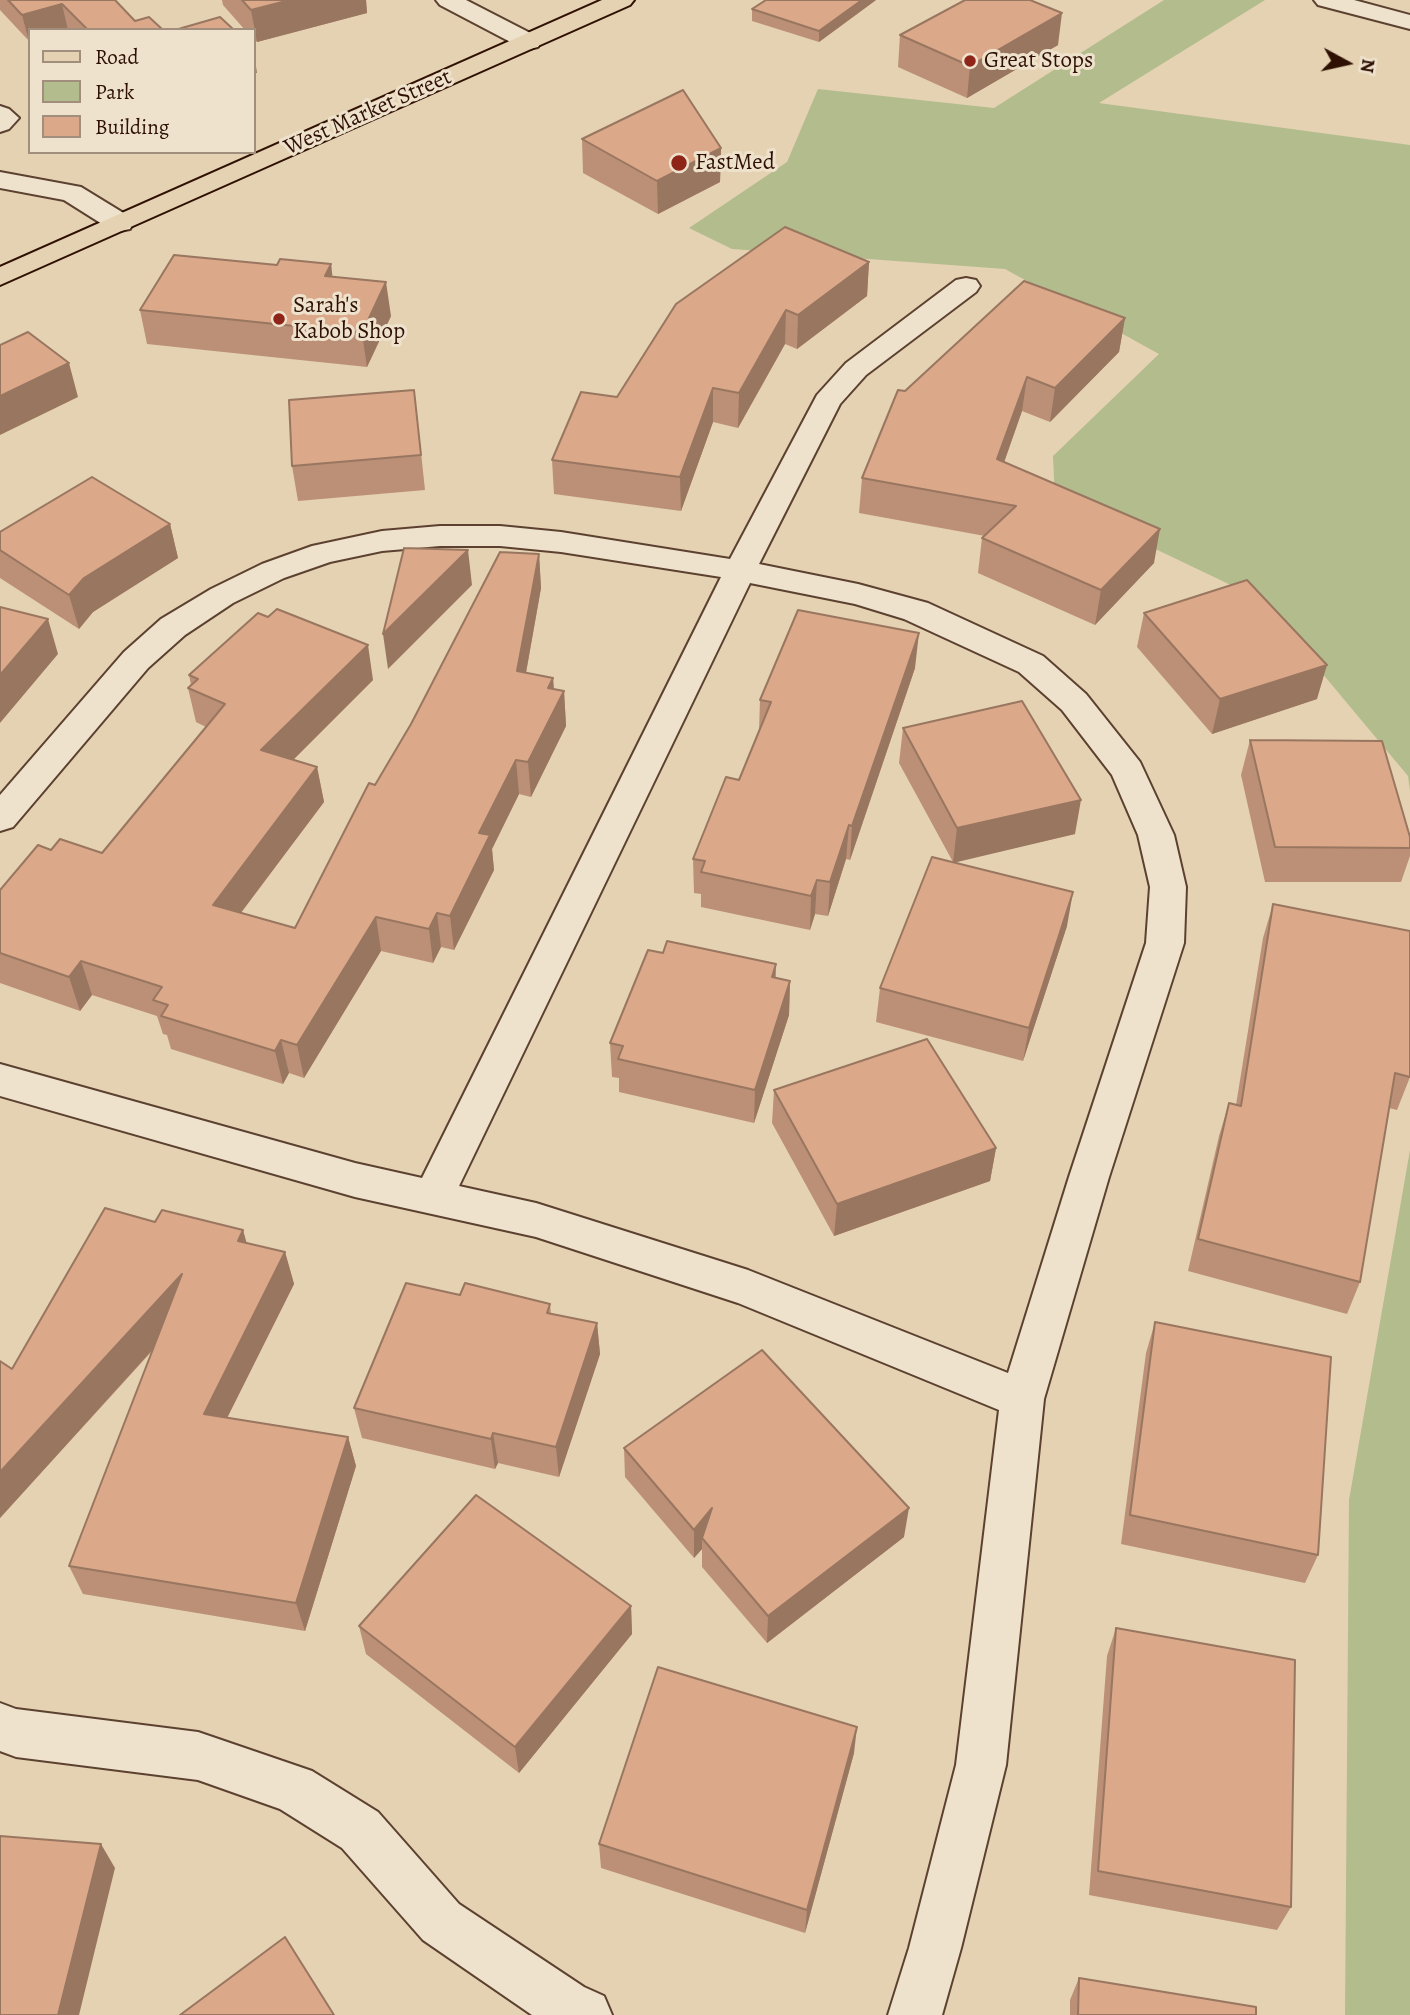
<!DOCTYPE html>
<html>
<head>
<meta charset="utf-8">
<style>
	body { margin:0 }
	#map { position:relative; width:1410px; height:2015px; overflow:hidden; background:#e5d2b2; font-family:Alegreya,serif }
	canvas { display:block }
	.legend { position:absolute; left:28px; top:28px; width:228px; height:126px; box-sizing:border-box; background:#eee2cd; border:2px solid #a28e7d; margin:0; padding:9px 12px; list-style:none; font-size:21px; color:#2f1104 }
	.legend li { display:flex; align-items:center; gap:14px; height:35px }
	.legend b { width:35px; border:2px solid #a28e7d }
	.north { position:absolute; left:1312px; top:28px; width:70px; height:70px; -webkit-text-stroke:5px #eee2cd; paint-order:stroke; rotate:98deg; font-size:19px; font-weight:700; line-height:28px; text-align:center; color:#2f1104 }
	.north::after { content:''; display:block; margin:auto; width:24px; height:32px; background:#2f1104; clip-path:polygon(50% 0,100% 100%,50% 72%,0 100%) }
</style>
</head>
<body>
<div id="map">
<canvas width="1410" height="2015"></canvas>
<ul class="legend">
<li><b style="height:9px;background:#e5d2b2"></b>Road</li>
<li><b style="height:19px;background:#b3bc8d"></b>Park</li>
<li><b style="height:19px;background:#dba889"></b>Building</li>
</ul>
<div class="north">N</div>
</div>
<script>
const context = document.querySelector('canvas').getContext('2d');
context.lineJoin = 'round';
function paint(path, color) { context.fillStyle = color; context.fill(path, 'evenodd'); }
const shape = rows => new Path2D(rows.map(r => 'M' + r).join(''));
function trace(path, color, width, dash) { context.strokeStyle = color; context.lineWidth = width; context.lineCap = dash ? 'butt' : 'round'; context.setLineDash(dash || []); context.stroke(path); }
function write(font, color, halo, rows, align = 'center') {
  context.font = font + ' Alegreya,serif'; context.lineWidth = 6; context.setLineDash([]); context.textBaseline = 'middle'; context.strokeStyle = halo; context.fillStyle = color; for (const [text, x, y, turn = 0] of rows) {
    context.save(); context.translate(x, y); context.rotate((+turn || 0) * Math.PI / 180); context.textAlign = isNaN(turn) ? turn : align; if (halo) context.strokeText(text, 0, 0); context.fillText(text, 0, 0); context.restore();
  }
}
paint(shape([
	[1164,0,1265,0,1099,103,1410,145,1410,791,1408,776,1260,599,1055,501,1053,456,1159,354,1005,269,732,249,689,228,787,162,818,89,994,108],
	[1410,1150,1410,2015,1345,2015,1349,1500]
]), '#b3bc8d');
const minor = shape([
	[436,0,466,0,538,37,541,42,538,47,529,49,520,47,440,5,436,0],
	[1314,0,1354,0,1410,15,1410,29,1318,5,1314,0],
	[0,106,9,109,19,118,9,129,0,132,0,106],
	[0,172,81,187,130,217,133,223,130,229,120,231,110,229,64,200,0,188,0,172],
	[966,278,976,280,980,286,976,292,866,375,840,404,759,564,858,584,928,603,1043,656,1086,694,1140,762,1174,835,1186,887,1184,943,1109,1177,1044,1399,1006,1765,961,1948,942,2015,888,2015,909,1948,956,1765,999,1410,738,1303,536,1237,355,1197,0,1096,0,1064,355,1163,422,1178,721,577,561,552,500,546,440,546,382,551,330,562,284,578,233,603,185,635,148,668,13,827,0,831,0,795,124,652,161,619,211,589,262,564,312,546,382,531,440,526,500,526,561,532,730,559,817,395,846,363,956,280,966,278],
	[750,583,855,604,904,619,1019,672,1062,710,1112,775,1138,835,1150,887,1146,943,1069,1177,1008,1373,748,1270,536,1203,459,1186,750,583],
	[0,1703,16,1709,198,1732,312,1771,378,1812,459,1904,584,1987,604,1996,612,2015,532,2015,423,1940,342,1848,280,1809,198,1780,16,1757,0,1751,0,1703]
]);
const major = shape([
	[602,0,634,0,630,5,0,285,0,267,602,0]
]);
trace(minor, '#5c4130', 4);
trace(major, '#2f1104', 4);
paint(minor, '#eee2cd');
paint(major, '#e5d2b2');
paint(shape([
	[0,0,115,0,135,21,163,30,30,30,30,41,29,41,0,10],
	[222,0,366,0,367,13,257,42,254,39,254,30,245,30,223,5],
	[876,0,819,42,752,21,752,9],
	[900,35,1058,45,967,98,898,67],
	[582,139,721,148,720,182,658,214,583,173],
	[869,262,867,296,797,349,785,344,738,428,713,422,681,511,554,494,552,460,617,397],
	[331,264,332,276,391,316,367,367,147,344,140,310,277,265],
	[1125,318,1119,352,1050,422,1022,411,1004,462,1154,563,1095,625,978,573,982,538,985,536,859,513,862,478,905,391],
	[418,424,425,490,298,501,292,466],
	[170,524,178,558,93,612,79,629,0,578,0,532],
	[539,554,541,588,526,673,553,678,554,689,564,691,566,726,531,797,519,794,492,849,494,870,454,950,441,947,433,963,381,951,304,1078,289,1073,283,1084,171,1049,167,1035,163,1034,157,1016,92,995,80,1011,0,983,0,890,51,850,102,853,206,727,196,722,188,688,191,685,189,675,373,680,293,760,317,767,324,802,241,913,295,928,375,785],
	[1144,613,1317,699,1212,734,1137,647],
	[915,668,850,860,846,859,828,916,815,914,810,930,701,907,701,894,694,893,693,859,739,780,759,731,760,700],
	[903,728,1075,834,953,862,1067,926,1023,1061,876,1022,880,988,953,862,899,763],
	[1250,740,1410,837,1410,856,1401,882,1265,882,1241,775],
	[1273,904,1410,1077,1397,1110,1389,1108,1360,1282,1347,1314,1188,1271,1219,1136,1229,1103,1236,1105,1263,938],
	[776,978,790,981,789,1015,754,1123,619,1092,619,1078,612,1077,610,1043],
	[774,1090,996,1148,990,1181,834,1236,772,1123],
	[155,1222,243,1230,246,1243,285,1252,294,1284,227,1418,348,1437,356,1466,305,1631,83,1594,69,1566,153,1350,0,1518,0,1361,12,1369],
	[460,1295,550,1304,551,1314,597,1323,600,1354,559,1477,498,1463,495,1469,362,1438,354,1408],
	[1155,1322,1318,1555,1305,1583,1121,1544,1146,1353],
	[624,1448,904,1537,767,1643,702,1567,702,1549,694,1558,625,1477],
	[631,1606,632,1634,519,1773,366,1654,359,1626],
	[1116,1628,1291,1907,1277,1930,1089,1895,1107,1656],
	[854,1753,805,1933,601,1868,599,1844],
	[1079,1978,1256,2015,1070,2015,1070,2000]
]), '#bc9076');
paint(shape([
	[290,0,366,0,367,13,257,42,251,10],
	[862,0,876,0,819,42,819,31],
	[62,4,68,30,30,30,30,41,29,41,22,15],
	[1062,13,1058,45,967,98,970,66],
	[254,54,257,73,254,73],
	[721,148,720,182,658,214,657,181],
	[869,262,867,296,797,349,798,315],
	[331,264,335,298,325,276],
	[386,282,391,316,367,367,362,333],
	[786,310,785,344,738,428,739,393],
	[1125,318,1119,352,1050,422,1055,388],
	[69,363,78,397,0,435,0,396],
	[1027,377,1022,411,993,494,997,459],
	[713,388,713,422,681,511,680,477],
	[170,524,178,558,93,612,79,629,69,595,84,578],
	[1160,529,1154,563,1095,625,1101,590],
	[468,550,472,585,388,669,383,634],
	[539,554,541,588,520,706,517,671],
	[48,619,58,654,0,723,0,675],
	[919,633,915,668,850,860,852,826],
	[368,645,373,680,268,785,261,750],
	[1327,665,1317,699,1212,734,1220,699],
	[553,678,555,708,564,691,566,726,531,797,528,762,548,688],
	[516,760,519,794,492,849,494,870,454,950,450,916,479,833],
	[317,767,324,802,221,939,213,905],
	[1081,800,1075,834,953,863,957,828],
	[849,825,846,859,828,916,830,882],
	[817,880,815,914,810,930,811,896],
	[1073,892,1067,926,1023,1061,1029,1028],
	[437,913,441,947,433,963,429,929],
	[376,917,381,951,304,1078,297,1045],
	[81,961,92,995,80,1011,69,977],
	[776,964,775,998,772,977],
	[790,981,789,1015,754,1123,755,1090],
	[281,1040,289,1073,283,1084,275,1051],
	[996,1148,990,1181,834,1236,837,1204],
	[243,1230,252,1262,238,1241],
	[285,1252,294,1284,214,1444,204,1414],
	[182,1274,192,1306,0,1518,0,1472],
	[597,1323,600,1354,559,1477,556,1447],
	[493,1433,498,1463,495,1469,491,1439],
	[348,1437,356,1466,305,1631,296,1603],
	[712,1508,702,1538,702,1549,694,1558,694,1530],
	[909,1508,904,1537,767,1643,768,1616],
	[631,1606,632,1634,519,1773,515,1747],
	[857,1727,854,1753,805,1933,807,1910],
	[101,1844,115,1868,79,2015,58,2015]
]), '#997660');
const building = shape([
	[8,0,115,0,135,21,149,17,163,30,88,30,62,4,22,15,8,0],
	[242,0,290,0,251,10,242,0],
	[766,0,862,0,819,31,752,9,766,0],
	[965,0,1030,0,1062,13,970,66,900,35,965,0],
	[220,17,234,30,175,30,220,17],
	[683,90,721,148,657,181,582,139,683,90],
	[785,227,869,262,798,315,786,310,739,393,713,388,680,477,552,460,581,392,617,397,676,304,785,227],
	[174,255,277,265,280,259,331,264,325,276,386,282,362,333,140,310,174,255],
	[1024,281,1125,318,1055,388,1027,377,997,459,1160,529,1101,590,982,538,1016,506,862,478,898,390,905,391,1024,281],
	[28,332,69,363,0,396,0,345,28,332],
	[414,390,421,455,292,466,289,400,414,390],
	[92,477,170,524,84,578,69,595,0,550,0,532,92,477],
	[404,548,468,550,383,634,404,548],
	[500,552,539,554,517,671,553,678,548,688,564,691,528,762,516,760,479,833,490,835,450,916,437,913,429,929,376,917,297,1045,281,1040,275,1051,161,1016,168,1005,153,1000,162,987,81,961,69,977,0,953,0,890,38,845,51,850,60,839,102,853,225,704,188,688,198,679,189,675,258,613,268,617,277,609,368,645,261,750,317,767,213,905,295,928,369,783,375,785,411,724,500,552],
	[1247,580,1327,665,1220,699,1144,613,1247,580],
	[0,607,48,619,0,675,0,607],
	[798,610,919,633,852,826,849,825,830,882,817,880,811,896,701,872,705,861,693,859,726,777,739,780,771,702,760,700,798,610],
	[1022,701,1081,800,957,828,903,728,1022,701],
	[1250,740,1382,741,1410,837,1410,848,1275,847,1250,740],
	[932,857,1073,892,1029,1028,880,988,932,857],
	[1273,904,1410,931,1410,1077,1395,1073,1360,1282,1198,1239,1229,1103,1241,1106,1273,904],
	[667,941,776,964,772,977,790,981,755,1090,618,1059,623,1046,610,1043,648,950,663,953,667,941],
	[927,1039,996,1148,837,1204,774,1090,927,1039],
	[105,1208,155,1222,162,1210,243,1230,238,1241,285,1252,204,1414,348,1437,296,1603,69,1566,182,1274,0,1472,0,1361,12,1369,105,1208],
	[406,1283,460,1295,465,1283,550,1304,547,1313,597,1323,556,1447,493,1433,491,1439,354,1408,406,1283],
	[1155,1322,1331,1357,1318,1555,1130,1515,1155,1322],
	[762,1350,909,1508,768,1616,702,1538,712,1508,694,1530,624,1448,762,1350],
	[476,1495,631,1606,515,1747,359,1626,476,1495],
	[1116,1628,1295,1660,1291,1907,1098,1871,1116,1628],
	[658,1667,857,1727,807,1910,599,1844,658,1667],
	[0,1836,101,1844,58,2015,0,2015,0,1836],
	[285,1937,334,2015,180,2015,285,1937],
	[1079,1978,1256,2007,1256,2015,1078,2015,1079,1978]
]);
paint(building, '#dba889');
trace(building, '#997660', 2);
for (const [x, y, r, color] of [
	[970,61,7,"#8f2418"],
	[679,163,9,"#8f2418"],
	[279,319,7,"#8f2418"]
]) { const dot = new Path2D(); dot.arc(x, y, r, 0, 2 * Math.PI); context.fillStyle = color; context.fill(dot); trace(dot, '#eee2cd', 2.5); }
write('23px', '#2f1104', '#eee2cd', [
	["Great Stops",984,61],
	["FastMed",695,163],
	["Sarah's",293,306],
	["Kabob Shop",293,332]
], 'left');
write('23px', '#2f1104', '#eee2cd', [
	["West Market Street",368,113,-24]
]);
</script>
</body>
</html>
